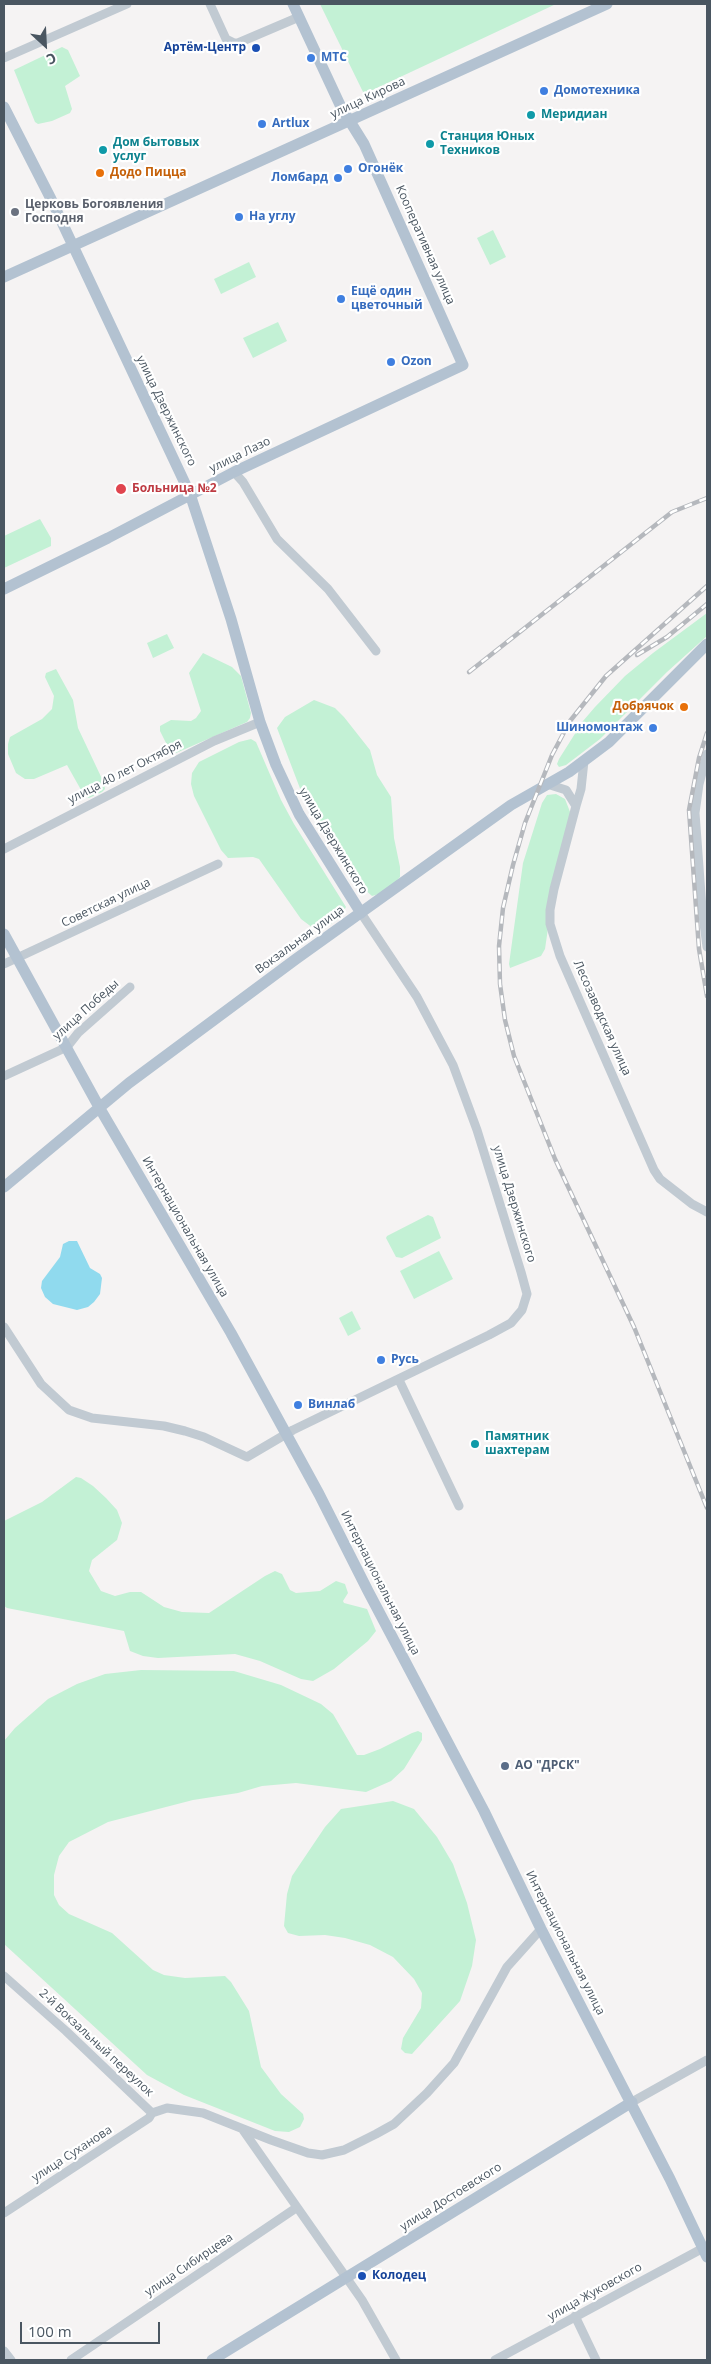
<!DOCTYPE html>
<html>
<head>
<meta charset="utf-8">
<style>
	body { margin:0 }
	#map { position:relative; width:711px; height:2364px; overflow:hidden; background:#f5f3f3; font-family:"Open Sans",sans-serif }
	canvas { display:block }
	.frame { position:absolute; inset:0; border:5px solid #4a5661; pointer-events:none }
	.north { position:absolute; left:20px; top:20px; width:50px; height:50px; -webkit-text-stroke:4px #fff; paint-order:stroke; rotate:155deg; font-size:14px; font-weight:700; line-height:20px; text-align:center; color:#4a5661 }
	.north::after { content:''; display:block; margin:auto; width:18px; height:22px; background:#4a5661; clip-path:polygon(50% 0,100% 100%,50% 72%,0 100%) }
	.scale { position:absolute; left:20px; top:2322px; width:140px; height:22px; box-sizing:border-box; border:2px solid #4a5661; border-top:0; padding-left:6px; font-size:15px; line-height:18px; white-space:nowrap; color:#4a5661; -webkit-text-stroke:4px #fff; paint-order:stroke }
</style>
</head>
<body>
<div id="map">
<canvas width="711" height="2364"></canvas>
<div class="frame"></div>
<div class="north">С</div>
<div class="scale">100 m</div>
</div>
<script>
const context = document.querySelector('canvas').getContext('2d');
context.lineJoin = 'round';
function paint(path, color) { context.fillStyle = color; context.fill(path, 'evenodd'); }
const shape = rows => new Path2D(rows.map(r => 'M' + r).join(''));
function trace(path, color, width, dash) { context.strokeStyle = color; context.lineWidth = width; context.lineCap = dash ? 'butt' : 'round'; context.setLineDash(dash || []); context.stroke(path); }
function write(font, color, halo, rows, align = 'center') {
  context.font = font + ' "Open Sans",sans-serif'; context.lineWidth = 4.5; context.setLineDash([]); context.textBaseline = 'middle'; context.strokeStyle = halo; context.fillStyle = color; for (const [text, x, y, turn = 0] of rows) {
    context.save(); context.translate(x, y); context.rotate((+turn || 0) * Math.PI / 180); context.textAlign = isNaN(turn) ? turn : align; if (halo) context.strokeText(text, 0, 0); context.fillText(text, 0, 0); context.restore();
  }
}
paint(shape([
	[320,4,556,4,364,94],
	[62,47,68,50,80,76,65,86,72,109,70,113,52,121,38,124,35,122,14,70],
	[493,230,506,257,490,265,477,238],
	[249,262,256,277,221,294,214,279],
	[278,322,287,341,253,358,243,338],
	[40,519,51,538,51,546,4,568,4,536],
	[707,613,707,636,667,672,600,739,566,765,559,767,557,764,559,759,583,721,595,707,625,676,653,653],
	[167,634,174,648,153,658,147,643],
	[203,653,232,667,241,676,251,713,250,718,247,722,176,753,168,747,160,731,160,726,171,720,191,721,196,718,201,711,189,673],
	[56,669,73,700,78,728,104,783,105,789,102,792,89,798,85,797,67,765,34,779,25,779,16,773,8,754,8,744,10,737,42,719,52,709,54,696,45,677,46,673],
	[314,700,335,708,344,717,370,750,377,775,391,797,394,838,400,867,400,877,394,884,379,894,372,896,363,888,320,824,301,791,277,728,285,717],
	[251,739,256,742,281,800,294,824,346,907,340,918,323,929,313,928,301,919,259,859,253,857,228,858,221,850,194,796,191,784,192,773,199,762,239,742],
	[556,794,565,799,572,817,554,887,545,949,541,956,510,968,509,964,523,863,542,803,547,795],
	[428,1215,433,1217,441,1238,402,1258,396,1257,386,1238,387,1236],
	[439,1251,453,1279,414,1299,400,1271],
	[352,1311,361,1329,348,1336,339,1318],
	[76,1477,81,1478,93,1486,106,1498,117,1510,122,1523,117,1540,92,1560,89,1571,101,1591,115,1596,130,1592,141,1592,164,1607,182,1612,209,1613,265,1576,275,1571,282,1574,290,1590,296,1593,320,1591,336,1581,345,1584,348,1593,343,1601,344,1603,367,1609,376,1631,368,1641,334,1669,313,1681,301,1679,260,1661,235,1654,158,1658,143,1656,130,1651,124,1631,7,1608,4,1606,4,1521,42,1502],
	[141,1670,234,1671,281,1685,321,1704,333,1714,357,1755,364,1755,380,1749,412,1733,418,1731,422,1733,422,1740,404,1769,391,1781,366,1792,296,1783,262,1786,238,1793,193,1800,108,1822,69,1842,59,1856,54,1875,54,1895,59,1905,69,1914,112,1933,153,1970,164,1975,185,1978,225,1976,231,1982,249,2011,261,2067,281,2094,303,2114,304,2119,300,2127,289,2132,275,2131,184,2095,147,2075,4,1944,4,1741,15,1728,48,1699,77,1684,105,1674],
	[393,1801,414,1809,437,1837,453,1864,467,1903,476,1940,472,1966,460,2001,412,2054,405,2053,401,2049,403,2038,421,2008,422,1993,414,1979,393,1957,370,1945,345,1938,325,1935,299,1936,288,1933,284,1926,287,1894,292,1876,325,1827,341,1809]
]), '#c3f1d5');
paint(shape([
	[69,1241,77,1241,90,1268,100,1274,102,1278,100,1294,94,1302,88,1307,77,1310,53,1304,45,1297,41,1288,42,1281,60,1257,63,1244]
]), '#90daee');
trace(shape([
	[210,4,226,39,234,43,238,43,299,17],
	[4,58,127,4],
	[234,472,243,482,277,539,328,589,376,651],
	[707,754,699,784,695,813,702,908,707,947],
	[547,784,566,790,576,806,554,889,550,910,550,924,560,956,654,1170,660,1179,692,1204,707,1212],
	[576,806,581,789,584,761],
	[4,849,214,741,260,722],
	[4,964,218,864],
	[4,1076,67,1047,78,1033,130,987],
	[4,1327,41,1384,69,1410,92,1418,164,1426,185,1431,204,1437,247,1457,293,1430,489,1335,511,1323,522,1310,527,1294,521,1272,477,1130,453,1065,417,997,361,913],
	[399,1380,459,1506],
	[4,1976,66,2031,152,2113,167,2108,203,2113,271,2140,308,2153,322,2155,344,2150,376,2134,394,2124,427,2093,454,2063,507,1967,541,1929],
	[632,2102,707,2060],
	[243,2130,362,2300,396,2360],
	[4,2213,149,2118,152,2113],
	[575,2316,596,2360],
	[4,2351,11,2360],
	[71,2360,296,2208],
	[495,2360,707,2246]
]), '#c1cad2', 9);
trace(shape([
	[4,107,51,199,190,494,231,619,260,722,276,765,299,814,361,913],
	[4,277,607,4],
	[4,589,108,538,234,472,463,365,364,144,341,107,293,4],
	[4,934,99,1107,231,1333,319,1494,368,1591,484,1811,541,1929,670,2179,707,2257],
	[4,1187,129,1083,296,959,511,805,569,772,609,742,707,644],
	[212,2360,632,2102]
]), '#b3c2d1', 11);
const rail = shape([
	[707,586,606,676,570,721,552,755,525,823,513,865,503,908,499,946,500,984,505,1020,514,1056,555,1159,634,1327,707,1508],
	[637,655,667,637,707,604],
	[469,672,672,512,707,498],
	[707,733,699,758,689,810,699,949,707,996]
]);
trace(rail, '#b5b8bd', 4.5);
trace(rail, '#fff', 2.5, [8]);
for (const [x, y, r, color] of [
	[256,48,5,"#1a4fb4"],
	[311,58,5,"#3f7fe0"],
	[544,91,5,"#3f7fe0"],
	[531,115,5,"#0f9aa8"],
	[262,124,5,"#3f7fe0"],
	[430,144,5,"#0f9aa8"],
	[103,150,5,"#0f9aa8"],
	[348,169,5,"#3f7fe0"],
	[100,173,5,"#e8710a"],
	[338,178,5,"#3f7fe0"],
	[15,212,5,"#6b7280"],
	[239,217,5,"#3f7fe0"],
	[341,299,5,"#3f7fe0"],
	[391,362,5,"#3f7fe0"],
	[121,489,6,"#e0444e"],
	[684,707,5,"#e8710a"],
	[653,728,5,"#3f7fe0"],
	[381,1360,5,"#3f7fe0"],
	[298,1405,5,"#3f7fe0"],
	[475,1444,5,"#0f9aa8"],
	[505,1766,5,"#5c6f8a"],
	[362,2276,5,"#1a4fb4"]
]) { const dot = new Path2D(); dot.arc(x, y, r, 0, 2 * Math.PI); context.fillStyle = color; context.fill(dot); trace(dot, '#fff', 2); }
write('bold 12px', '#164399', '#fff', [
	["Артём-Центр",246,48],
	["Колодец",372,2276,"left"]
], 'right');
write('bold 12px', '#366cbe', '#fff', [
	["МТС",321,58],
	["Домотехника",554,91],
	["Artlux",272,124],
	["Огонёк",358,169],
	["Ломбард",328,178,"right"],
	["На углу",249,217],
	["Ещё один",351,292],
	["цветочный",351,306],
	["Ozon",401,362],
	["Шиномонтаж",643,728,"right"],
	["Русь",391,1360],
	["Винлаб",308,1405]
], 'left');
write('12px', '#4a5661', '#fff', [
	["улица Кирова",368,98,-25],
	["Кооперативная улица",425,245,66],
	["улица Дзержинского",166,411,64],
	["улица Лазо",240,455,-26],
	["улица 40 лет Октября",125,772,-27],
	["улица Дзержинского",333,841,59],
	["Советская улица",106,903,-26],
	["Вокзальная улица",300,940,-36],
	["улица Победы",86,1010,-42],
	["Лесозаводская улица",602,1018,66],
	["улица Дзержинского",514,1204,73],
	["Интернациональная улица",185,1227,60],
	["Интернациональная улица",380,1583,63],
	["Интернациональная улица",565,1943,63],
	["2-й Вокзальный переулок",96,2043,43],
	["улица Суханова",72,2154,-33],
	["улица Достоевского",451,2197,-32],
	["улица Сибирцева",189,2265,-34],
	["улица Жуковского",595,2292,-29]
]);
write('bold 12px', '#0d838f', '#fff', [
	["Меридиан",541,115],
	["Станция Юных",440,137],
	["Техников",440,151],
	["Дом бытовых",113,143],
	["услуг",113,157],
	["Памятник",485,1437],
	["шахтерам",485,1451]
], 'left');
write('bold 12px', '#c56008', '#fff', [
	["Додо Пицца",110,173],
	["Добрячок",674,707,"right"]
], 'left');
write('bold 12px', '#5b616d', '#fff', [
	["Церковь Богоявления",25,205],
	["Господня",25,219]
], 'left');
write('bold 12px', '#be3a42', '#fff', [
	["Больница №2",132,489]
], 'left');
write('bold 12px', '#4e5e75', '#fff', [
	["АО \"ДРСК\"",515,1766]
], 'left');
</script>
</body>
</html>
